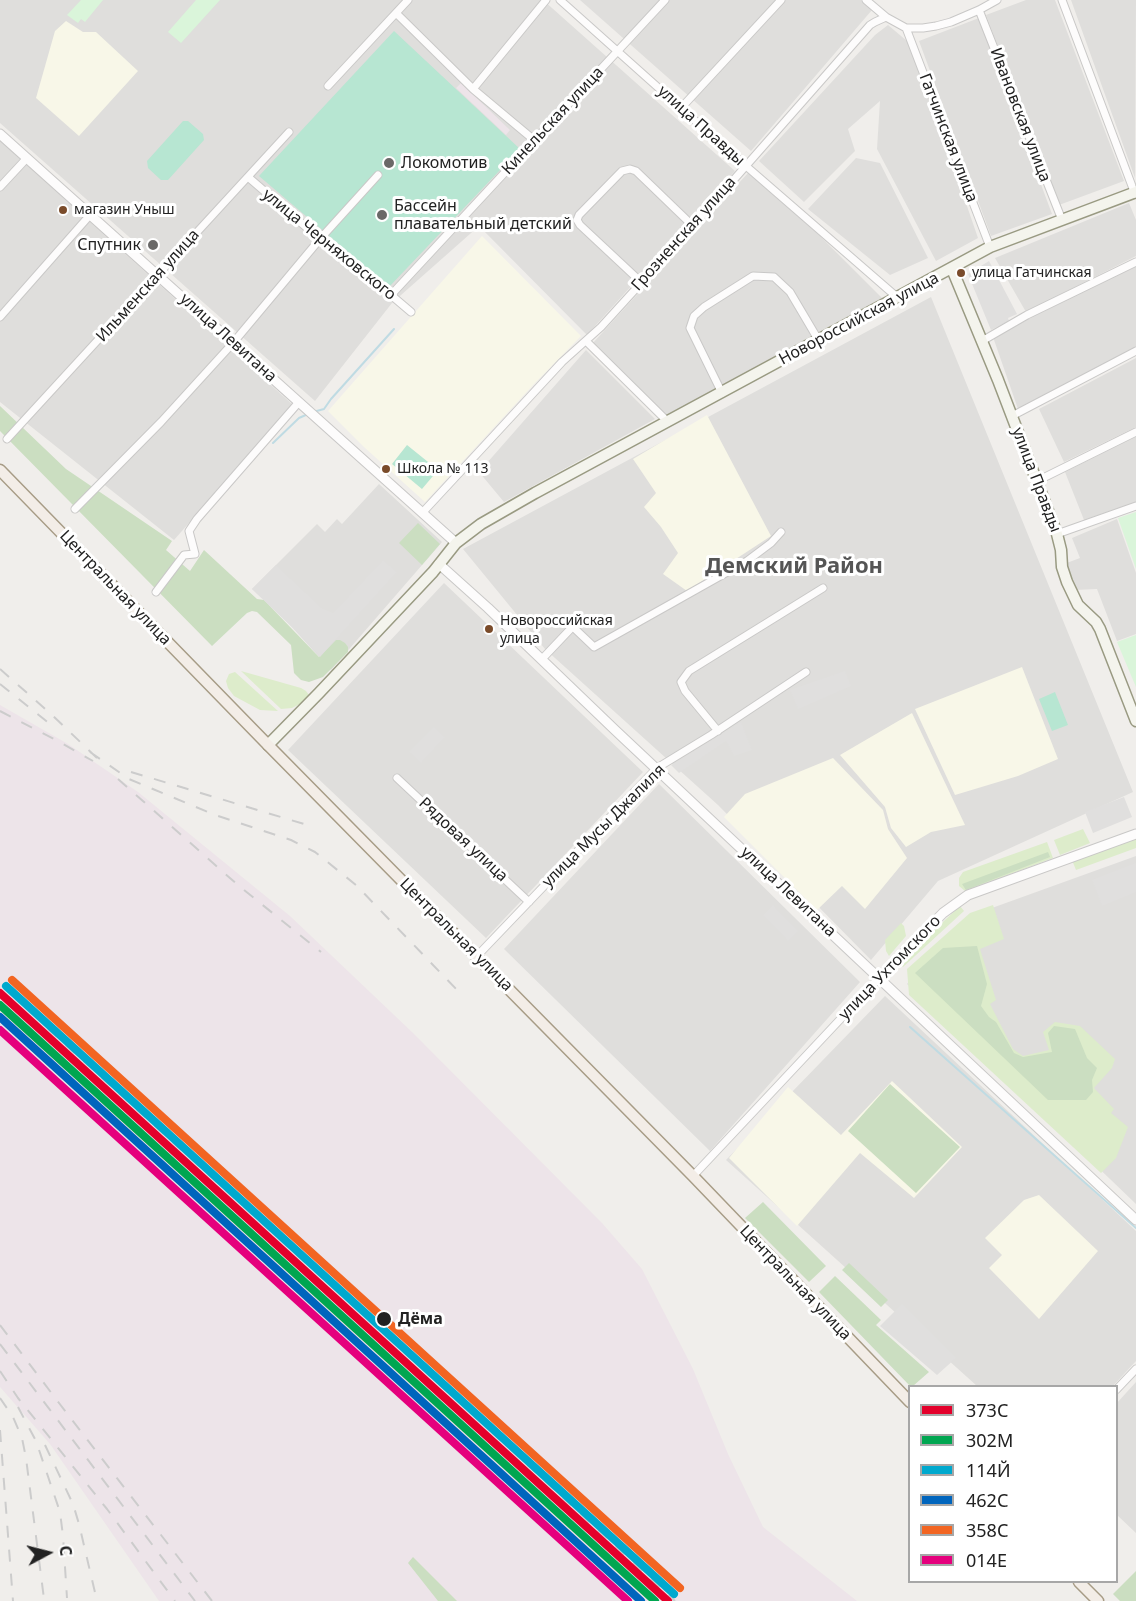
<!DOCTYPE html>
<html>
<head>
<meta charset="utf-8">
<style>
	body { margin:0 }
	#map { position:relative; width:1136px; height:1601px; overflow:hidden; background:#f0eeeb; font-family:"Noto Sans",sans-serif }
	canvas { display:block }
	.legend { position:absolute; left:908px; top:1385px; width:210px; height:198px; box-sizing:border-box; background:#fff; border:2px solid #a7a7a7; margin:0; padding:8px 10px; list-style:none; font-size:18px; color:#222 }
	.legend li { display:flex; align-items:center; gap:12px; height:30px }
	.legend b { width:30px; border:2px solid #a7a7a7 }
	.north { position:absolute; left:18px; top:1523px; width:60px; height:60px; -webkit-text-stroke:4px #fff; paint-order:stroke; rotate:83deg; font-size:16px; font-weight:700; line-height:24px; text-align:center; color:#222 }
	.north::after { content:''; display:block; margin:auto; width:21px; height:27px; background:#222; clip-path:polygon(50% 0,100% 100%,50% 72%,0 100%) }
</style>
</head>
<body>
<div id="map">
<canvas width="1136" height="1601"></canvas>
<ul class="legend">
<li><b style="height:8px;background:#e4002b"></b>373C</li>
<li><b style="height:8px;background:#00a651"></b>302М</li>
<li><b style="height:8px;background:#00a9ce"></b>114Й</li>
<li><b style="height:8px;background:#0065bd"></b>462С</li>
<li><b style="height:8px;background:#f26522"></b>358С</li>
<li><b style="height:8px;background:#e5007d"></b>014Е</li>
</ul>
<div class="north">С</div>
</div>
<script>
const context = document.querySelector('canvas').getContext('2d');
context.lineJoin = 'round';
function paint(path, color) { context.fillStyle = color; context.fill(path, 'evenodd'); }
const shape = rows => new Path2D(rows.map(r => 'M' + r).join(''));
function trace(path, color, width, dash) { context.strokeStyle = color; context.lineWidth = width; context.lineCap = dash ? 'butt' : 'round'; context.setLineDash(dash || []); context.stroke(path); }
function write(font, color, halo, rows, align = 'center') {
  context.font = font + ' "Noto Sans",sans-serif'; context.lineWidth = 6; context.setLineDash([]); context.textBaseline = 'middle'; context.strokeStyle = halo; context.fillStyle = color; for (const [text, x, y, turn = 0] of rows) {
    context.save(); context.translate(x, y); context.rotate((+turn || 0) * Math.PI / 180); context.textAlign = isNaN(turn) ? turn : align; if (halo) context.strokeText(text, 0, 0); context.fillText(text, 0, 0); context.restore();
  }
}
paint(shape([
	[0,0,543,0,735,171,587,335,479,226,392,303,315,401,0,123],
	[580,0,861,0,872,10,751,151],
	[1026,0,1055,0,1124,181,1059,205,986,15],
	[1071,0,1136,0,1135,178],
	[979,18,1052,214,991,236,919,41],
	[888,25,907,41,919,67,978,238,936,261,877,149,880,101,848,129,855,151,804,202,759,161,875,35],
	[0,141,293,405,174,540,0,402],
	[856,158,880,163,928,258,890,275,808,209],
	[748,173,817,233,882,298,667,416,592,344],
	[1129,203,1136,220,1136,256,1026,312,995,258],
	[1136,265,1136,348,1018,409,993,337],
	[931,297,1133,792,938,881,871,960,718,805,545,649,463,549],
	[586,350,655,419,504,502,479,472],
	[1136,358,1136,427,1064,462,1039,409],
	[1136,437,1136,502,1084,520,1065,472],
	[379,484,442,542,331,670,291,626,252,589,317,524,325,532,337,519,342,524],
	[1117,519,1136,573,1136,634,1117,641,1097,589,1075,590,1064,564,1080,558,1072,538],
	[444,583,643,772,486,938,288,750],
	[659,784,860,982,710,1151,504,949],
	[1136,856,1136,1204,907,984,967,917],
	[885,996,1136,1231,1136,1361,1113,1386,977,1386,726,1160],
	[1136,1382,1136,1533,1117,1515,1116,1404]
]), '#dfdedc');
paint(shape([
	[461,83,510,130,506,135,456,88],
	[0,705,68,744,138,792,290,916,413,1033,602,1223,642,1269,693,1369,728,1454,763,1527,857,1601,159,1601,50,1444,0,1387]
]), '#ede4e9');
paint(shape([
	[66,21,83,32,96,32,138,71,79,136,36,98,55,31],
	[482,236,581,336,534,384,425,502,364,447,328,411],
	[707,415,771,536,687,591,663,574,678,553,661,527,644,507,656,493,633,459],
	[1022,667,1058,759,1018,776,955,795,915,709],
	[912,713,965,825,931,832,906,847,891,828,885,807,840,755],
	[833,758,883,810,888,829,907,858,865,909,842,886,817,910,724,817,745,794],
	[892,1081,962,1147,914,1198,860,1153,797,1226,729,1158,788,1087,841,1135],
	[1039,1195,1098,1251,1039,1319,989,1268,1002,1255,985,1238,1024,1200]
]), '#f8f7e8');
paint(shape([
	[241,671,301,688,306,691,309,695,308,698,306,701,292,708,281,709],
	[235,672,278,711,260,710,234,696,228,688,226,681,229,674],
	[1083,829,1090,843,1060,855,1054,840],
	[1136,837,1136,848,1076,870,1072,860],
	[1047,842,1053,858,965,891,959,886,959,878,963,872],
	[993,905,1004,939,980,949,996,1000,990,1004,1013,1049,1023,1056,1049,1050,1043,1032,1055,1022,1080,1026,1115,1059,1112,1068,1094,1088,1114,1109,1111,1113,1128,1127,1116,1158,1101,1173,909,995,907,969,970,913],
	[960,906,964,911,903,967,899,963],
	[901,923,904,926,906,936,889,956,886,951,885,940]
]), '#ddeccb');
paint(shape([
	[0,406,66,469,172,541,166,550,190,571,204,550,257,599,264,600,319,657,336,640,340,640,345,643,348,647,348,652,323,677,309,682,301,680,294,673,291,645,257,612,252,611,247,613,212,646,0,431],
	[418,523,440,544,422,565,399,543],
	[1048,852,1050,857,966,890,962,884],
	[977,946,987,984,981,1006,989,1017,996,1022,1014,1053,1023,1057,1052,1052,1048,1033,1054,1026,1075,1029,1087,1058,1097,1068,1092,1080,1093,1092,1086,1100,1048,1100,915,973,943,948],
	[890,1084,960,1147,916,1193,848,1131],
	[763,1202,826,1266,809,1282,745,1218],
	[849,1263,888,1300,881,1307,842,1270],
	[835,1276,881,1320,876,1325,929,1372,913,1386,910,1386,819,1292],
	[413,1557,457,1601,438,1601,408,1563],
	[1136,1571,1136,1601,1120,1601,1113,1594]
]), '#cbdec1');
paint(shape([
	[81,0,103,0,85,22,81,19,78,23,67,15],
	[196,0,220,0,181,43,168,32],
	[1136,512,1136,569,1118,518],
	[1136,635,1136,687,1117,642]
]), '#daf5da');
paint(shape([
	[394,31,520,149,389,287,259,176],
	[183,121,188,121,203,134,204,140,168,180,161,180,148,168,147,161],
	[407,445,438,470,422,489,392,464],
	[1055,692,1068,725,1052,731,1039,699]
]), '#b7e6d2');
paint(shape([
	[989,261,1017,314,1008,318,1009,321,991,330,968,274],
	[383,560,397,572,320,657,291,626,252,589,276,565,323,609,333,613],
	[845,671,851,686,798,709,790,690],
	[741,722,752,750,734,756,726,741,679,773,671,765],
	[434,727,445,737,421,763,409,752],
	[1124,797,1132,817,1093,833,1085,812],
	[1136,863,1136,892,1102,906,1092,880],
	[773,905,798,931,788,941,763,915],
	[902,1304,956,1358,937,1375,880,1326]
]), '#e0dfde');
trace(shape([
	[313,412,324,409,331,399,394,329],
	[273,443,299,418,308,414],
	[910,1027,1136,1228]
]), '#bfdbe3', 2);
const minor = shape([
	[560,0,746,166,898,298],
	[866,0,886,17],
	[1062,0,1135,194],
	[979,10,1062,220],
	[396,13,473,89,534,140],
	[906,28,990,247],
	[328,86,408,0],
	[473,89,546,0],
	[681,108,781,0],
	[248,177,320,239,391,295,411,312],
	[0,187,27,158],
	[641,282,580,225,577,220,579,215,622,171,630,169,636,171,693,226],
	[391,295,665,0],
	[0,317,90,215],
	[586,341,668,422],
	[982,341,1027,315,1136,262],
	[722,393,690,328,694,316,704,307,753,276,774,277,790,292,819,341],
	[1012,416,1136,351],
	[7,439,289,132],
	[1037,481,1136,432],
	[75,509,161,422,233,343,320,239,378,175],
	[423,512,562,362,601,327,693,226,870,25,875,22,886,17,906,28,923,28,936,26,951,22,979,10,997,0],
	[1057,534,1136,506],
	[156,592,184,555,195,554,189,531,197,519,299,402],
	[573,627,594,647,747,561,771,543,781,532],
	[542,659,579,620],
	[718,731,685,691,681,682,689,671,823,588],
	[397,778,529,902],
	[477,956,657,768,711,735,806,672],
	[693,1176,879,978],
	[1116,1390,1136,1369]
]);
const tertiary = shape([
	[0,134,456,543],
	[439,564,488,608,615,730,1136,1220],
	[879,978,943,913,968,895,1136,834]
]);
const secondary = shape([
	[952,269,998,380,1057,534,1061,550,1062,567,1067,582,1078,605,1096,622,1100,629,1136,721],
	[268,745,319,693,433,572,456,543,481,524,535,493,990,247,1136,192]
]);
const primary = shape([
	[0,470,268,745,693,1176,910,1402],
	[1079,1582,1098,1601]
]);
trace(minor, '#c9c8c7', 9);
trace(tertiary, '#c9c8c7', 11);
trace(secondary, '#999a82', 13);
trace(primary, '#a79c86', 13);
trace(minor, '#fdfcfc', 7);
trace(tertiary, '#fdfcfc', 9);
trace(secondary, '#f4f4ed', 10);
trace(primary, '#f3ede7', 10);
trace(shape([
	[0,669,52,715,97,758],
	[0,684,50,724],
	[0,711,56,740,93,761],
	[90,752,129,779,215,815,291,840,315,852,356,885,461,994],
	[131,772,304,824],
	[118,779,239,886,321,952],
	[48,1029,484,1425,675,1601],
	[0,1325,59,1403,212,1601],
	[0,1344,195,1601],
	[0,1371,18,1398,107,1509,175,1601],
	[0,1398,13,1417,22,1438,26,1458,44,1599],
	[18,1407,36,1441,60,1512,63,1536,67,1598],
	[0,1430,13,1601],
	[45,1445,73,1504,79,1524,97,1601]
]), '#ccc', 2, [12, 12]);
trace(shape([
	[0,993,668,1601]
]), '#e4002b', 8);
trace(shape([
	[0,1005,655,1601]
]), '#00a651', 8);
trace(shape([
	[6,986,674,1594]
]), '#00a9ce', 8);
trace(shape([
	[0,1017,641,1601]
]), '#0065bd', 8);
trace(shape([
	[12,980,680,1588]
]), '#f26522', 8);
trace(shape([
	[0,1030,628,1601]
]), '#e5007d', 8);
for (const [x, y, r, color] of [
	[389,163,6,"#6a6968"],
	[63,210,5,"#7a4b2a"],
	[382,215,6,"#6a6968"],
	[153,245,6,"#6a6968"],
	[961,273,5,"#7a4b2a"],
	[386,469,5,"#7a4b2a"],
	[489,629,5,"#7a4b2a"],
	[384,1319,8,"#222"]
]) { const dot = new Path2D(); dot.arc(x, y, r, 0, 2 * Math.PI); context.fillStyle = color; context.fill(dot); trace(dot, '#fff', 2); }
write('14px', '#222', '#fff', [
	["магазин Уныш",74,210],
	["улица Гатчинская",972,273],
	["Школа № 113",397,469],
	["Новороссийская",500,621],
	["улица",500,639]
], 'left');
write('16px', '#222', '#fff', [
	["Ивановская улица",1020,115,69],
	["Кинельская улица",553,121,-47],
	["улица Правды",701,126,42],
	["Гатчинская улица",948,138,69],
	["Грозненская улица",684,234,-48],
	["улица Черняховского",329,245,39],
	["Ильменская улица",148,286,-48],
	["Новороссийская улица",859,319,-28],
	["улица Левитана",228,338,42],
	["улица Правды",1036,480,69],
	["Центральная улица",115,588,46],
	["улица Мусы Джалиля",604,826,-45],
	["Рядовая улица",463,840,43],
	["улица Левитана",788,892,43],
	["Центральная улица",456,935,45],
	["улица Ухтомского",890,968,-46],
	["Центральная улица",795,1283,46]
]);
write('16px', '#222', '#fff', [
	["Локомотив",401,163],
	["Бассейн",394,206],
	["плавательный детский",394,224],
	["Спутник",141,245,"right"]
], 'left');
write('bold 16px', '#222', '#fff', [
	["Дёма",398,1319]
], 'left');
write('bold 22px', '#555', '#fff', [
	["Демский Район",794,567]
]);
</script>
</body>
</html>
